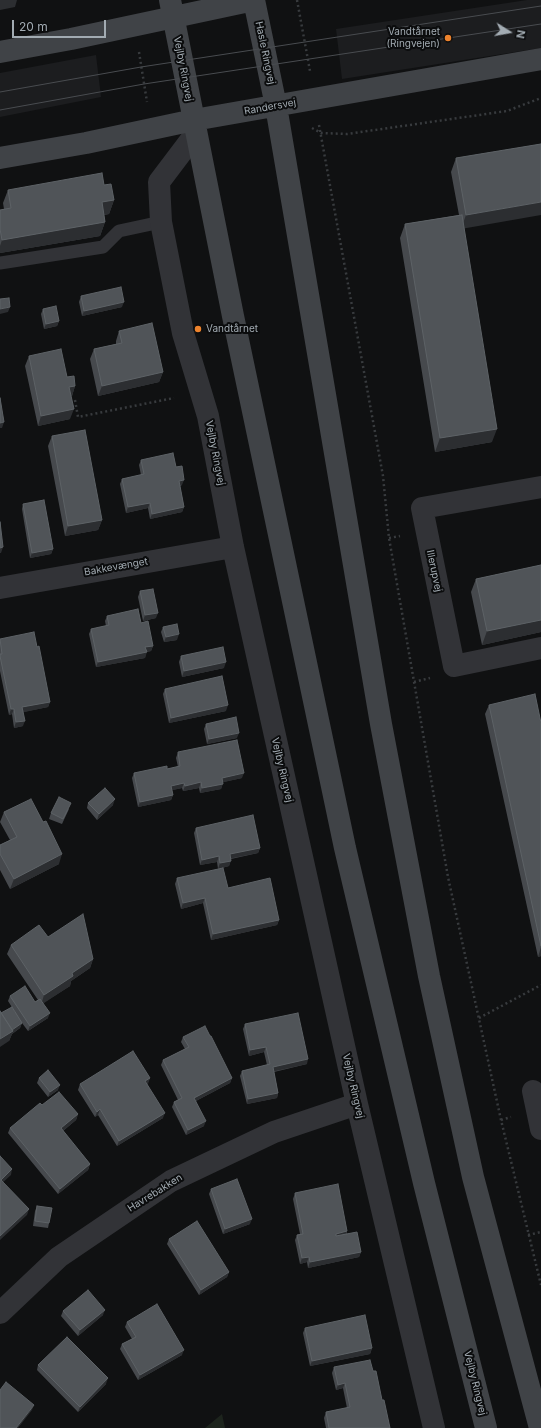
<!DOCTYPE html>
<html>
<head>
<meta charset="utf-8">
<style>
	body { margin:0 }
	#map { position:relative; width:541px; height:1428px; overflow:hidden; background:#101112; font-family:Inter,sans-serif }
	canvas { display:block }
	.north { position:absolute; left:489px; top:12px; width:40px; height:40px; -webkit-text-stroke:3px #0b0c0d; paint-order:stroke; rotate:101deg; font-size:11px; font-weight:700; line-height:16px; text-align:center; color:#a2abb2 }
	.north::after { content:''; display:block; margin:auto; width:14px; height:18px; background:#a2abb2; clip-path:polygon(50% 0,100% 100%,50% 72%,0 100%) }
	.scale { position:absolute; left:12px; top:20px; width:94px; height:18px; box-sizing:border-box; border:2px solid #a2abb2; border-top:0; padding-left:5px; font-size:12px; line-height:14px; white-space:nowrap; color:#a2abb2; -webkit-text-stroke:3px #0b0c0d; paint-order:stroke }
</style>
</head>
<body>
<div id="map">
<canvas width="541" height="1428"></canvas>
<div class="north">N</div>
<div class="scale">20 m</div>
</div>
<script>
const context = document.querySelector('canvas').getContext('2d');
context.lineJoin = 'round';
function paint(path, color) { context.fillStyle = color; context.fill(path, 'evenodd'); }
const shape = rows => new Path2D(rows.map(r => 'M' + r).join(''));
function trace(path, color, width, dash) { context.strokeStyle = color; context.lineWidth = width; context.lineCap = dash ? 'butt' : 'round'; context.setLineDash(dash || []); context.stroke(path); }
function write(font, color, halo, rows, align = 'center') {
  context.font = font + ' Inter,sans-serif'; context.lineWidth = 4; context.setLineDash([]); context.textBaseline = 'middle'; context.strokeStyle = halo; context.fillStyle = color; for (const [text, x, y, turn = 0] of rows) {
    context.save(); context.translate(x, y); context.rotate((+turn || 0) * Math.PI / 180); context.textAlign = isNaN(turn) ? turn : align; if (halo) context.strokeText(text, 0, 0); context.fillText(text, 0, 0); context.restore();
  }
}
paint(shape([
	[527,0,541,0,541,48,342,79,336,29],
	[96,55,101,97,0,117,0,73]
]), '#1c1d1f');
paint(shape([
	[222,1414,225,1428,205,1428]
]), '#1d241d');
trace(shape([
	[297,0,310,71],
	[139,52,147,102],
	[319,125,383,476,389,538,448,877,501,1120,541,1285],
	[312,128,321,133,347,134,507,111,541,98],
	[75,400,78,417,174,398],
	[389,538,400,536],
	[414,682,430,678],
	[479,1018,541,985],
	[501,1120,511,1117],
	[528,1235,541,1232]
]), '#383b3e', 2.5, [2, 3]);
trace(shape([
	[0,263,103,247,119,231,161,222]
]), '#323337', 13);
trace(shape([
	[194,120,193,137,159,182,161,222,183,333,208,416,233,547,357,1104,434,1428],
	[541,487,422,508,454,666,541,648],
	[0,588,233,547],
	[533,1091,541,1129],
	[0,1313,59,1257,171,1181,274,1132,357,1104]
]), '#323337', 22);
trace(shape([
	[170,0,233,316,345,848,424,1183,486,1428],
	[254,0,276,106,381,724,429,976,473,1177,540,1428],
	[0,52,71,39,254,0],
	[0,158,86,143,194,120,541,59]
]), '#404347', 22);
trace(shape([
	[0,92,141,67,541,6],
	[0,110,144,84,541,24]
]), '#494c50', 1);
paint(shape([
	[541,144,464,228,492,442,435,452,400,238,405,224,459,215,451,172,456,158],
	[104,185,114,200,109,214,104,215,105,222,100,236,0,253,0,210,4,209,3,203,8,190],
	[81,296,122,307,82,316,79,302],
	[43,309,59,321,57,326,44,329,41,314],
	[119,331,163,372,159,382,98,396,90,359,94,349,116,344,116,341],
	[29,356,67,377,75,386,72,396,71,396,70,419,38,426,25,366],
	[52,436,102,520,98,530,65,536,48,446],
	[141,460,176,467,182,485,180,486,184,507,182,512,150,519,148,508,126,513,120,484,122,479,141,475,139,465],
	[23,504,53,549,51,554,30,558,22,509],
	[541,565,541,632,482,645,471,592,476,579],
	[140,591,156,618,143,621,138,597],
	[107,616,141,623,153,646,151,651,146,652,145,658,96,667,89,634,91,629,106,626,105,621],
	[163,627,177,640,164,642,161,632],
	[0,639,50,702,48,707,23,712,23,726,14,728,12,714,9,715,0,671],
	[181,656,224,668,182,677,179,662],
	[165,689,226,711,169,723,163,694],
	[489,705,541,723,541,956,538,957,485,714],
	[206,724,237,738,207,744,204,729],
	[178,752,242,778,223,782,221,789,200,793,199,788,183,791,182,788,172,790,173,795,171,800,138,807,132,778,134,773,167,769,178,767,176,758],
	[88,803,113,805,97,820,87,808],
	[69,809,62,824,49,819,51,813],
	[4,812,43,822,59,864,10,889,0,870,0,845,10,840,0,822],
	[196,828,260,848,258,853,231,859,229,866,218,869,217,862,200,865,194,833],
	[177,878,228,888,279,920,277,925,211,940,203,903,181,909,175,884],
	[48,937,93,959,90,968,71,981,70,986,43,1003,48,1018,28,1031,22,1023,20,1028,12,1034,9,1041,1,1013,15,1012,8,1001,10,996,35,1002,38,1000,7,954,11,945],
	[245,1024,307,1064,274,1072,278,1093,277,1098,247,1104,240,1076,242,1071,267,1065,264,1052,249,1056,243,1029],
	[210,1036,232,1078,230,1083,196,1101,204,1126,186,1135,172,1107,174,1102,178,1100,161,1065,163,1060,185,1049,181,1042,183,1037],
	[39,1078,58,1090,48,1097,37,1083],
	[150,1078,147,1084,163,1118,117,1146,98,1115,95,1117,78,1090,80,1084],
	[42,1105,78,1114,76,1120,63,1131,90,1164,88,1170,58,1194,8,1133,10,1128],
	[211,1189,250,1224,223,1234,209,1194],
	[295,1193,347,1231,347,1234,361,1252,359,1257,308,1268,307,1262,300,1264,295,1240,297,1235,300,1234,293,1199],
	[37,1206,49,1223,48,1228,33,1226,35,1211],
	[169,1239,229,1272,227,1277,199,1295,167,1244],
	[63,1311,103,1315,78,1336,61,1316],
	[127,1322,182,1355,138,1380,120,1349,122,1344,132,1339,125,1327],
	[305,1328,372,1348,370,1354,310,1366,303,1333],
	[38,1365,106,1384,78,1412,37,1370],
	[334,1367,373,1371,390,1428,326,1428,324,1418,326,1412,347,1408,343,1388,336,1390,332,1373]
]), '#46494d');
paint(shape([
	[0,0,17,0,15,7,0,10],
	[114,200,109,214,97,216,102,202],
	[541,202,541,215,461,229,466,215],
	[105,222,100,236,0,253,0,246,2,240],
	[124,302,122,307,82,316,84,311],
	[10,307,8,312,0,314,0,309],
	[59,321,57,326,44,329,46,324],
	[163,372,159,382,98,396,102,386],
	[75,386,72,396,66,397,69,387],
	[74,409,70,419,38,426,41,416],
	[4,422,2,428,0,428,0,423],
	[497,429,492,442,435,452,440,438],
	[184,480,182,485,177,486,179,481],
	[150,503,148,508,126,513,128,507],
	[184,507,182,512,150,519,152,514],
	[102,520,98,530,65,536,68,526],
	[3,547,1,553,0,553,0,548],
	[53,549,51,554,30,558,32,553],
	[158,613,156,618,143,621,145,615],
	[541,620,541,632,482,645,487,631],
	[179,634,177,640,164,642,166,637],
	[153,646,151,651,143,653,145,647],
	[147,652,145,658,96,667,98,662],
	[226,662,224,668,182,677,184,671],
	[50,702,48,707,20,713,22,707],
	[228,705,226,711,169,723,171,718],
	[11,709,14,709,12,714,9,715],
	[25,721,23,726,14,728,16,722],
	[239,733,237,738,207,744,209,739],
	[244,773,242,778,220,783,222,778],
	[201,782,199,788,183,791,185,786],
	[184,783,182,788,169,791,171,786],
	[223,784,221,789,200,793,202,788],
	[173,795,171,800,138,807,140,802],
	[115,799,113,805,97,820,99,814],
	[260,848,258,853,228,859,230,854],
	[62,854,59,864,10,889,14,879],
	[219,856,217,862,200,865,202,860],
	[231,861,229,866,218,869,220,863],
	[205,898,203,903,181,909,183,903],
	[279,920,277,925,211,940,213,934],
	[541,947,541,956,538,957],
	[93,959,90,968,71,981,70,986,41,1005,44,995,72,973],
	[50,1013,48,1018,28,1031,30,1026],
	[22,1023,20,1028,12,1034,9,1041,0,1047,0,1039,11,1030],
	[266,1047,264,1052,249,1056,250,1050],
	[308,1059,307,1064,271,1072,273,1067],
	[150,1078,148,1084,143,1087,145,1081],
	[232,1078,230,1083,192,1103,194,1098],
	[60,1085,58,1090,48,1097,50,1092],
	[278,1093,277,1098,247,1104,248,1099],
	[100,1109,98,1115,95,1117,97,1112],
	[165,1113,163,1118,117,1146,119,1141],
	[78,1114,76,1120,59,1134,61,1128],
	[206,1121,204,1126,186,1135,188,1130],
	[90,1164,88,1170,58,1194,60,1189],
	[12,1169,11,1175,0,1185,1,1180],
	[29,1209,27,1215,0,1240,0,1236],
	[252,1219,250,1224,223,1234,225,1229],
	[347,1231,346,1237,334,1239,336,1234],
	[361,1252,359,1257,308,1268,310,1262],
	[309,1257,307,1262,300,1264,302,1258],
	[229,1272,227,1277,199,1295,201,1290],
	[105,1310,103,1315,78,1336,80,1330],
	[372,1348,370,1354,310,1366,312,1361],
	[184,1350,182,1355,138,1380,140,1375],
	[108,1378,106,1384,78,1412,80,1407],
	[345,1383,343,1388,336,1390,338,1385],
	[34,1405,32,1410,18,1428,16,1428]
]), '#2c2e31');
const building = shape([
	[541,144,541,202,466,215,456,158,541,144],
	[102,173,104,185,111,184,114,200,102,202,105,222,2,240,0,229,0,210,11,208,8,190,102,173],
	[462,215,497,429,440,438,405,224,462,215],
	[121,287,124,302,84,311,81,296,121,287],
	[9,298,10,307,0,309,0,299,9,298],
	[56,306,59,321,46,324,43,309,56,306],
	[152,323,163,372,102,386,94,349,122,343,119,331,152,323],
	[61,349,67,377,74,376,75,386,69,387,74,409,41,416,29,356,61,349],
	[0,398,4,422,0,423,0,398],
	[85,430,102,520,68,526,52,436,85,430],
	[173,453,176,467,182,466,184,480,179,481,184,507,152,514,150,503,128,507,122,479,144,474,141,460,173,453],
	[44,500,53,549,32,553,23,504,44,500],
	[0,522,3,547,0,548,0,522],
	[541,565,541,620,487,631,476,579,541,565],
	[153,589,158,613,145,615,140,591,153,589],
	[138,609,141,623,148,621,153,646,145,647,147,652,98,662,91,629,109,625,107,616,138,609],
	[177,624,179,634,166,637,163,627,177,624],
	[34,632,37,647,39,646,50,702,22,707,25,721,16,722,14,709,11,709,0,656,0,654,2,654,0,639,34,632],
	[223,647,226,662,184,671,181,656,223,647],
	[222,676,228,705,171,718,165,689,222,676],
	[535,694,541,723,541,946,489,705,535,694],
	[236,717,239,733,209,739,206,724,236,717],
	[237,740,244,773,222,778,223,784,202,788,201,782,185,786,184,783,171,786,173,795,140,802,134,773,167,766,167,769,180,766,178,752,237,740],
	[105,788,115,799,99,814,88,803,105,788],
	[59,797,71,803,63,819,51,813,59,797],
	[31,799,43,822,46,821,62,854,14,879,0,854,0,845,17,837,4,812,31,799],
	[253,815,260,848,230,854,231,861,220,863,219,856,202,860,196,828,253,815],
	[223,868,228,888,270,878,279,920,213,934,205,898,183,903,177,878,223,868],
	[83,914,93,959,72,973,73,976,44,995,11,945,39,925,48,937,83,914],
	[25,986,35,1002,40,999,50,1013,30,1026,10,996,25,986],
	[12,1007,22,1023,12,1030,1,1013,12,1007],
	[0,1011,13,1031,0,1039,0,1011],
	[298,1013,308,1059,273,1067,278,1093,248,1099,242,1071,270,1064,266,1047,250,1050,245,1024,298,1013],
	[205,1026,210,1036,211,1036,232,1078,194,1098,206,1121,188,1130,174,1102,182,1098,163,1060,189,1047,183,1037,205,1026],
	[133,1051,150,1078,145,1081,165,1113,119,1141,100,1109,97,1112,80,1084,133,1051],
	[48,1070,60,1085,50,1092,39,1078,48,1070],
	[59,1092,78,1114,61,1128,90,1164,60,1189,10,1128,40,1103,42,1105,59,1092],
	[0,1156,12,1169,1,1180,29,1209,0,1236,0,1156],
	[237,1179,252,1219,225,1229,211,1189,237,1179],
	[338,1184,347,1231,336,1234,336,1236,357,1232,361,1252,310,1262,309,1257,302,1258,297,1235,303,1234,295,1193,338,1184],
	[37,1206,52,1208,49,1223,35,1221,37,1206],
	[197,1221,229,1272,201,1290,169,1239,197,1221],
	[88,1290,105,1310,80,1330,63,1311,88,1290],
	[157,1304,184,1350,140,1375,122,1344,136,1337,127,1322,157,1304],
	[365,1315,372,1348,312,1361,305,1328,365,1315],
	[67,1337,108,1378,80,1407,38,1365,67,1337],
	[370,1360,373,1371,376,1371,382,1400,384,1400,390,1428,329,1428,326,1412,350,1407,345,1383,338,1385,334,1367,370,1360],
	[6,1382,34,1405,16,1428,0,1428,0,1390,6,1382]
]);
paint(building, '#505458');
trace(building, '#5d6266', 1);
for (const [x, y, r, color] of [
	[448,38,4,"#ed832d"],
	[198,329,4,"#ed832d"]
]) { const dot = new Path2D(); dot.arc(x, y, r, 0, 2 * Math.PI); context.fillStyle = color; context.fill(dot); trace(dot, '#0b0c0d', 1.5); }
write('10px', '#a2abb2', '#0b0c0d', [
	["Vandtårnet",440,32],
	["(Ringvejen)",440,44],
	["Vandtårnet",206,329,"left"]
], 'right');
write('10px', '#a2abb2', '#0b0c0d', [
	["Hasle Ringvej",265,53,78],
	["Vejlby Ringvej",183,69,79],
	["Randersvej",270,107,-10],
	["Vejlby Ringvej",215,453,79],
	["Bakkevænget",116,567,-10],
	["Illerupvej",434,571,78],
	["Vejlby Ringvej",282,770,77],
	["Vejlby Ringvej",353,1086,77],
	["Havrebakken",155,1193,-32],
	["Vejlby Ringvej",475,1383,76]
]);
</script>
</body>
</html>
